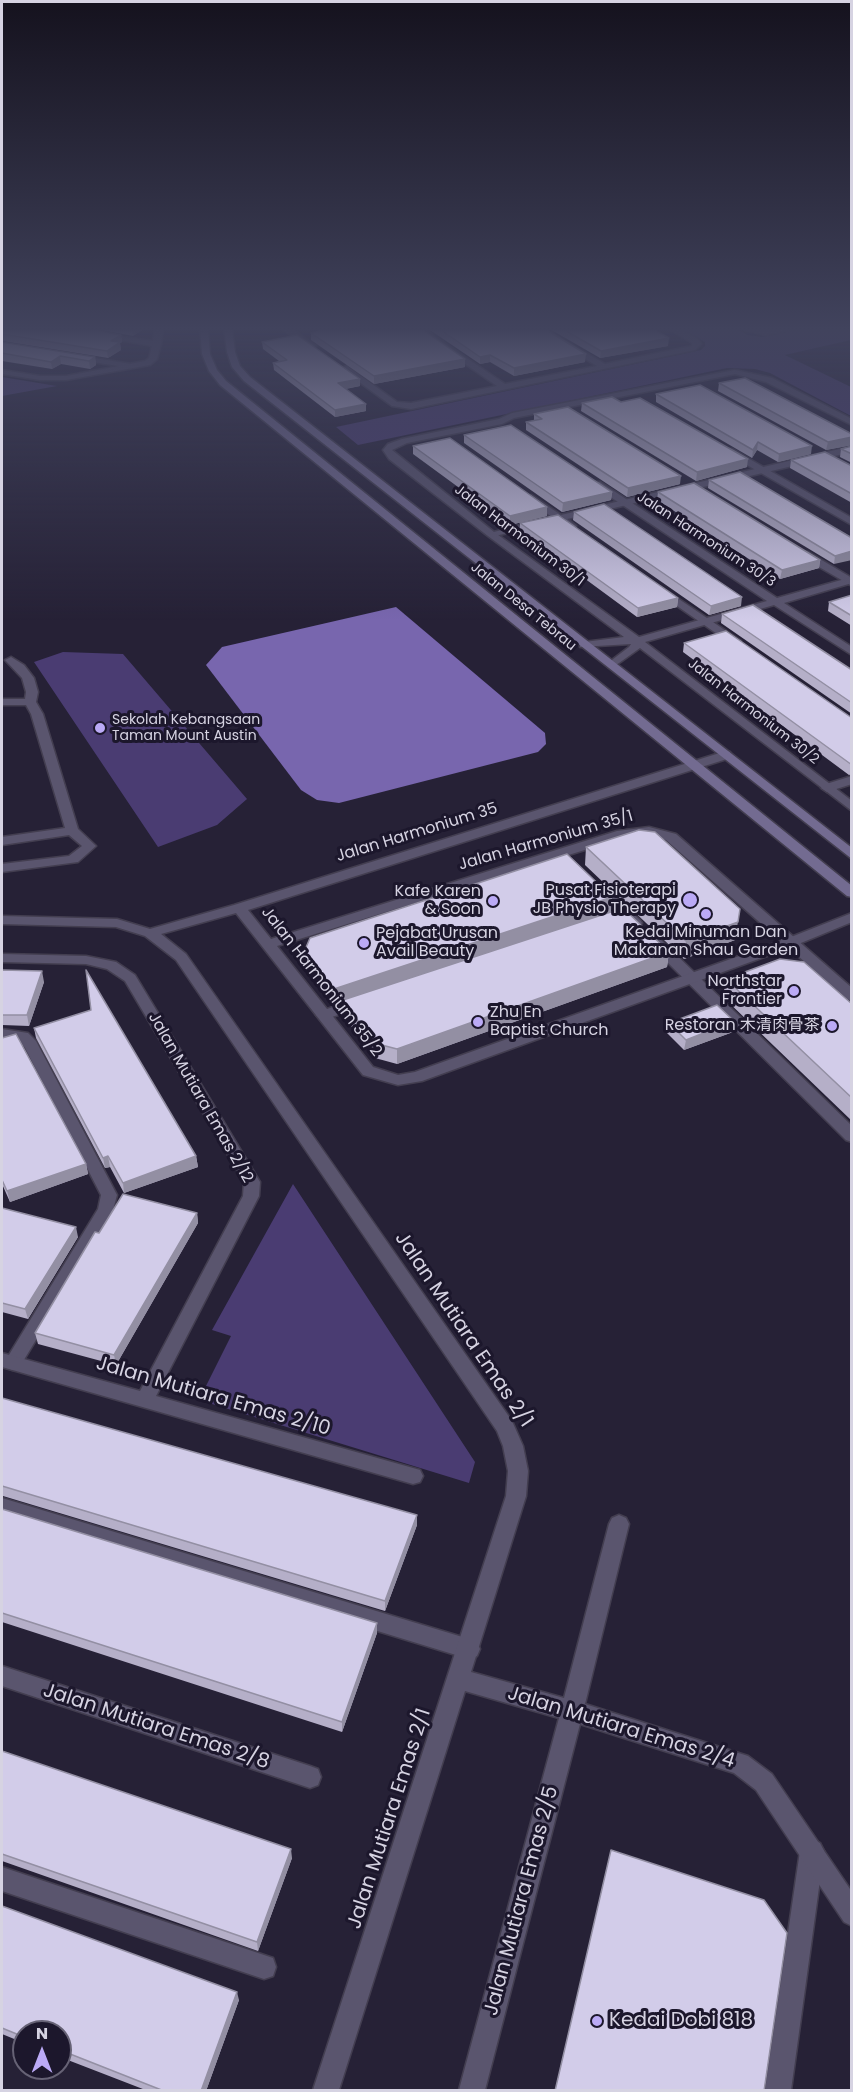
<!DOCTYPE html>
<html>
<head>
<meta charset="utf-8">
<style>
	body { margin:0 }
	#map { position:relative; width:853px; height:2092px; overflow:hidden; background:#262136; font-family:Poppins,sans-serif }
	canvas { display:block }
	.frame { position:absolute; inset:0; border:3px solid #d6d3e2; pointer-events:none }
	.north { position:absolute; left:12px; top:2020px; width:60px; height:60px; box-sizing:border-box; background:#1c172c; border:2px solid #666275; border-radius:50%; rotate:0deg; font-size:16px; font-weight:700; line-height:24px; text-align:center; color:#d6d3e2 }
	.north::after { content:''; display:block; margin:auto; width:21px; height:27px; background:#bbaaf6; clip-path:polygon(50% 0,100% 100%,50% 72%,0 100%) }
</style>
</head>
<body>
<div id="map">
<canvas width="853" height="2092"></canvas>
<div class="frame"></div>
<div class="north">N</div>
</div>
<script>
const context = document.querySelector('canvas').getContext('2d');
context.lineJoin = 'round';
function paint(path, color) { context.fillStyle = color; context.fill(path, 'evenodd'); }
const shape = rows => new Path2D(rows.map(r => 'M' + r).join(''));
function trace(path, color, width, dash) { context.strokeStyle = color; context.lineWidth = width; context.lineCap = dash ? 'butt' : 'round'; context.setLineDash(dash || []); context.stroke(path); }
function write(font, color, halo, rows, align = 'center') {
  context.font = font + ' Poppins,"Noto Sans SC",sans-serif'; context.lineWidth = 6; context.setLineDash([]); context.textBaseline = 'middle'; context.strokeStyle = halo; context.fillStyle = color; for (const [text, x, y, turn = 0] of rows) {
    context.save(); context.translate(x, y); context.rotate((+turn || 0) * Math.PI / 180); context.textAlign = isNaN(turn) ? turn : align; if (halo) context.strokeText(text, 0, 0); context.fillText(text, 0, 0); context.restore();
  }
}
paint(shape([
	[679,328,734,328,748,335,763,337,807,328,851,328,851,340,785,355,851,387,851,416,770,373,755,369,727,368,358,445,336,427,701,350,705,346,705,342],
	[2,377,57,386,2,396],
	[63,652,123,654,247,799,217,825,158,847,34,662],
	[293,1184,475,1462,469,1483,199,1400,231,1336,212,1330]
]), '#4a3c72');
paint(shape([
	[396,607,545,733,546,744,538,752,339,803,317,800,301,790,206,665,222,647]
]), '#7866ae');
const lane = shape([
	[76,355,131,364,135,366,131,368,73,359,73,355,76,355],
	[852,446,852,452,567,519,576,526,571,529,558,521,491,537,486,534,552,517,528,500,526,498,531,495,561,515,852,446],
	[800,552,808,552,852,578,852,586,800,556,800,552],
	[661,587,741,641,741,645,733,645,657,592,657,588,661,587],
	[11,657,24,665,34,678,38,692,36,702,43,714,78,829,96,846,78,862,2,872,2,864,69,856,82,846,69,835,2,845,2,837,65,828,31,714,26,705,2,705,2,699,25,699,26,692,22,678,5,660,11,657],
	[852,776,852,784,827,792,821,788,823,785,852,776],
	[598,884,603,885,640,920,642,923,640,926,630,926,593,891,591,888,593,885,598,884],
	[852,913,852,922,796,945,786,945,784,942,786,939,852,913],
	[655,938,660,939,852,1126,852,1142,846,1140,650,945,648,942,655,938],
	[360,998,365,1000,367,1003,365,1006,323,1020,316,1015,318,1012,360,998],
	[2,1029,28,1033,36,1041,117,1195,112,1214,19,1368,13,1370,7,1368,4,1363,98,1209,101,1195,25,1048,19,1041,2,1039,2,1029],
	[2,1498,469,1639,477,1642,480,1649,477,1656,469,1659,2,1516,2,1498],
	[812,1839,820,1843,824,1851,791,2090,765,2090,800,1851,804,1843,812,1839],
	[2,1867,264,1955,273,1958,276,1967,273,1976,264,1979,2,1891,2,1867]
]);
const street = shape([
	[155,328,163,328,161,344,157,359,150,365,66,380,40,380,2,374,2,370,40,376,66,376,145,361,149,358,152,346,99,336,103,334,153,341,155,328],
	[281,328,290,328,316,346,309,348,281,328],
	[413,328,422,328,505,384,597,366,534,328,543,328,605,364,692,346,692,343,668,328,677,328,698,339,701,344,695,350,411,409,392,406,340,368,347,366,397,402,411,403,497,386,413,328],
	[739,328,765,331,801,328,765,335,739,328],
	[735,370,772,378,852,419,852,425,766,382,735,374,514,418,502,424,407,443,392,450,494,532,639,637,767,601,594,486,594,482,600,482,777,598,852,577,852,583,784,603,852,647,852,655,774,605,645,642,852,801,852,811,640,648,612,668,608,667,608,663,629,647,631,644,580,647,580,643,584,642,624,637,488,536,389,459,383,450,388,444,402,439,499,419,512,413,735,370],
	[726,449,732,449,852,518,852,525,726,453,726,449],
	[726,751,730,752,730,758,248,910,271,939,617,831,649,827,676,834,852,988,852,1001,847,999,789,948,422,1081,398,1085,363,1075,236,913,161,934,186,954,512,1421,523,1446,528,1471,526,1496,471,1672,564,1698,609,1524,612,1518,619,1515,626,1518,629,1524,585,1704,748,1756,772,1774,852,1892,852,1926,844,1922,756,1790,734,1773,580,1724,485,2090,459,2090,559,1718,465,1691,339,2090,313,2090,506,1496,508,1471,503,1446,497,1431,176,960,145,936,116,927,2,924,2,916,117,919,150,929,234,905,726,751],
	[649,835,666,840,781,941,415,1072,398,1075,373,1067,277,946,623,838,649,835],
	[2,954,86,956,116,962,135,975,260,1182,259,1196,156,1396,413,1468,420,1470,423,1476,420,1482,413,1484,2,1367,2,1353,140,1391,243,1196,244,1182,125,981,107,969,86,964,2,962,2,954],
	[2,1666,310,1766,318,1769,321,1777,318,1785,310,1788,2,1686,2,1666]
]);
const secondary = shape([
	[200,328,208,328,210,354,217,370,226,381,852,886,852,897,847,896,220,385,209,371,202,354,200,328],
	[224,328,232,328,235,352,240,366,250,377,852,848,852,859,244,381,232,367,227,352,224,328]
]);
trace(lane, '#433e50', 3);
trace(street, '#433e50', 3);
trace(secondary, '#433e50', 3);
paint(lane, '#5a556e');
paint(street, '#5a556e');
paint(secondary, '#736b91');
paint(shape([
	[2,328,121,335,122,342,120,343,121,350,108,358,2,341,2,342],
	[90,328,145,328,133,336],
	[312,328,420,328,465,367,374,384,311,340,311,333,319,331],
	[427,328,543,328,585,362,514,376,490,362,480,364],
	[548,328,651,328,668,346,600,358],
	[2,342,95,357,96,365,90,369,61,364,52,369,2,361],
	[262,342,360,379,360,386,346,389,366,404,366,411,335,417,274,370,273,363,279,361,263,349],
	[719,383,852,434,852,445,826,450,718,391],
	[656,394,811,454,778,462,757,450,752,458,656,402],
	[621,402,747,467,696,481,581,411,582,403],
	[534,414,680,484,627,497,526,430,526,422,534,421],
	[464,435,612,492,611,500,562,512,464,443],
	[413,446,547,516,510,525,413,454],
	[852,446,852,463,840,457,841,449],
	[791,460,852,466,852,503,790,468],
	[709,480,852,538,834,564,708,488],
	[658,492,820,560,819,568,780,579,657,500],
	[574,512,741,606,709,615,573,520],
	[520,523,678,598,677,607,637,617,520,531],
	[852,595,852,626,828,611,829,602],
	[722,614,852,670,852,714,721,623],
	[684,643,852,718,852,774,849,775,683,652],
	[586,847,735,940,684,959,585,865],
	[612,897,611,912,669,952,667,967,397,1064,375,1058,343,1015,343,1001,335,1004,305,967,304,952],
	[2,970,44,982,29,1026,2,1025],
	[726,979,852,1004,852,1121,723,997],
	[734,1021,733,1032,684,1050,667,1033,669,1023],
	[34,1028,196,1156,198,1167,124,1193,110,1167,105,1168,36,1038],
	[2,1038,86,1164,88,1174,10,1202,2,1184],
	[2,1208,78,1237,28,1319,2,1312],
	[197,1213,198,1223,116,1365,38,1344,35,1333,99,1233],
	[2,1398,417,1525,385,1611,3,1496,2,1497],
	[2,1509,377,1623,377,1633,342,1732,2,1622],
	[2,1751,292,1858,258,1951,2,1861],
	[2,1906,239,2000,206,2091,148,2091,60,2057,60,2032,24,2032,24,2043,2,2034]
]), '#b5afc8');
paint(shape([
	[132,328,145,328,133,336],
	[121,335,122,342,120,343,121,350,108,358,107,351,111,341],
	[669,338,668,346,600,358,601,351],
	[586,354,585,362,514,376,514,368],
	[490,355,490,362,480,364,480,357],
	[60,356,61,364,52,369,51,362],
	[95,357,96,365,90,369,89,361],
	[465,359,465,367,374,384,374,376],
	[360,379,360,386,338,390,338,383],
	[366,404,366,411,335,417,335,410],
	[852,437,852,445,826,450,828,442],
	[758,442,757,450,752,458,753,450],
	[812,446,811,454,778,462,779,454],
	[748,459,747,467,696,481,697,472],
	[681,476,680,484,627,497,628,488],
	[612,492,611,500,562,512,563,503],
	[547,507,547,516,510,525,510,516],
	[852,551,852,560,834,564,835,556],
	[820,560,819,568,780,579,782,570],
	[742,597,741,606,709,615,711,606],
	[678,598,677,607,637,617,638,608],
	[612,897,611,912,335,1004,334,989],
	[740,909,735,940,684,959,686,941],
	[669,952,667,967,397,1064,397,1049],
	[42,971,44,982,29,1026,27,1015],
	[734,1021,733,1032,684,1050,686,1040],
	[108,1156,110,1167,105,1168,103,1158],
	[196,1156,198,1167,124,1193,123,1183],
	[86,1164,88,1174,10,1202,7,1191],
	[197,1213,198,1223,116,1365,114,1355],
	[76,1227,78,1237,28,1319,25,1309],
	[417,1515,417,1525,385,1611,385,1601],
	[377,1623,377,1633,342,1732,342,1722],
	[291,1849,292,1858,258,1951,257,1942],
	[237,1992,239,2000,206,2091,201,2091]
]), '#938fa3');
const building = shape([
	[2,328,83,328,121,335,111,341,120,342,107,351,2,334,2,328],
	[328,328,420,328,465,359,374,376,311,333,330,329,328,328],
	[438,328,543,328,586,354,514,368,490,355,480,357,438,328],
	[561,328,651,328,669,338,601,351,561,328],
	[297,335,360,379,338,383,366,404,335,410,273,363,287,360,262,342,297,335],
	[2,342,95,357,89,361,60,356,51,362,2,353,2,342],
	[745,378,852,434,852,437,828,442,719,383,745,378],
	[700,385,812,446,779,454,758,442,753,450,656,394,700,385],
	[612,397,621,402,640,398,748,459,697,472,582,403,612,397],
	[568,407,681,476,628,488,526,422,542,419,534,414,568,407],
	[511,425,612,492,563,503,464,435,511,425],
	[450,438,547,507,510,516,413,446,450,438],
	[852,446,852,454,841,449,852,446],
	[825,452,852,466,852,494,791,460,825,452],
	[740,472,852,538,852,551,835,556,709,480,740,472],
	[694,483,820,560,782,570,658,492,694,483],
	[604,504,742,597,711,606,574,512,604,504],
	[558,515,678,598,638,608,520,523,558,515],
	[852,595,852,616,829,602,852,595],
	[753,605,852,670,852,703,722,614,753,605],
	[726,631,852,718,852,765,684,643,726,631],
	[639,830,655,832,740,909,738,922,686,941,586,847,639,830],
	[567,854,612,897,334,989,304,952,310,938,567,854],
	[623,908,669,952,397,1049,374,1043,343,1000,623,908],
	[780,959,804,962,852,1004,852,1098,726,979,780,959],
	[2,970,42,971,27,1015,2,1015,2,970],
	[86,970,196,1156,123,1183,108,1156,103,1158,34,1028,91,1010,86,970],
	[717,1005,734,1021,686,1040,669,1023,717,1005],
	[16,1034,86,1164,7,1191,2,1180,2,1038,16,1034],
	[123,1194,197,1213,114,1355,35,1333,95,1232,99,1233,123,1194],
	[2,1208,76,1227,25,1309,2,1303,2,1208],
	[2,1398,417,1515,385,1601,2,1486,2,1398],
	[2,1509,377,1623,342,1722,2,1613,2,1509],
	[2,1751,291,1849,257,1942,2,1854,2,1751],
	[611,1850,764,1900,787,1933,764,2091,555,2091,611,1850],
	[2,1906,237,1992,201,2091,164,2091,60,2050,60,2032,24,2032,24,2037,2,2028,2,1906]
]);
paint(building, '#d2cce9');
trace(building, '#938fa3', 1.5);
const sky = context.createLinearGradient(0, 0, 0, 621);
sky.addColorStop(0, '#15121e');
sky.addColorStop(0.53, '#41435d');
sky.addColorStop(1, '#41435d00');
context.fillStyle = sky;
context.fillRect(0, 0, 853, 621);
for (const [x, y, r, color] of [
	[100,728,6,"#bbaaf6"],
	[690,900,8,"#bbaaf6"],
	[493,901,6,"#bbaaf6"],
	[706,914,6,"#bbaaf6"],
	[364,943,6,"#bbaaf6"],
	[794,991,6,"#bbaaf6"],
	[478,1022,6,"#bbaaf6"],
	[832,1026,6,"#bbaaf6"],
	[597,2021,6,"#bbaaf6"]
]) { const dot = new Path2D(); dot.arc(x, y, r, 0, 2 * Math.PI); context.fillStyle = color; context.fill(dot); trace(dot, '#1c172c', 2); }
write('14px', '#d6d3e2', '#1c172c', [
	["Jalan Harmonium 30/1",519,536,37],
	["Jalan Harmonium 30/3",706,540,33],
	["Jalan Desa Tebrau",523,607,39],
	["Jalan Harmonium 30/2",753,712,38]
]);
write('14px', '#d6d3e2', '#1c172c', [
	["Sekolah Kebangsaan",112,720],
	["Taman Mount Austin",112,736]
], 'left');
write('16px', '#d6d3e2', '#1c172c', [
	["Jalan Harmonium 35",417,833,-17],
	["Jalan Harmonium 35/1",546,841,-16],
	["Jalan Harmonium 35/2",321,982,52],
	["Jalan Mutiara Emas 2/12",200,1098,60]
]);
write('16px', '#d6d3e2', '#1c172c', [
	["Pusat Fisioterapi",676,891],
	["JB Physio Therapy",676,909],
	["Kafe Karen",481,892],
	["& Soon",481,910],
	["Kedai Minuman Dan",706,933,"center"],
	["Makanan Shau Garden",706,951,"center"],
	["Pejabat Urusan",376,934,"left"],
	["Avail Beauty",376,952,"left"],
	["Northstar",782,982],
	["Frontier",782,1000],
	["Zhu En",490,1013,"left"],
	["Baptist Church",490,1031,"left"],
	["Restoran 木清肉骨茶",820,1026]
], 'right');
write('20px', '#d6d3e2', '#1c172c', [
	["Jalan Mutiara Emas 2/1",463,1330,56],
	["Jalan Mutiara Emas 2/10",213,1397,16],
	["Jalan Mutiara Emas 2/8",156,1727,18],
	["Jalan Mutiara Emas 2/4",621,1728,17],
	["Jalan Mutiara Emas 2/1",390,1819,-72],
	["Jalan Mutiara Emas 2/5",522,1901,-75]
]);
write('20px', '#d6d3e2', '#1c172c', [
	["Kedai Dobi 818",609,2021]
], 'left');
</script>
</body>
</html>
